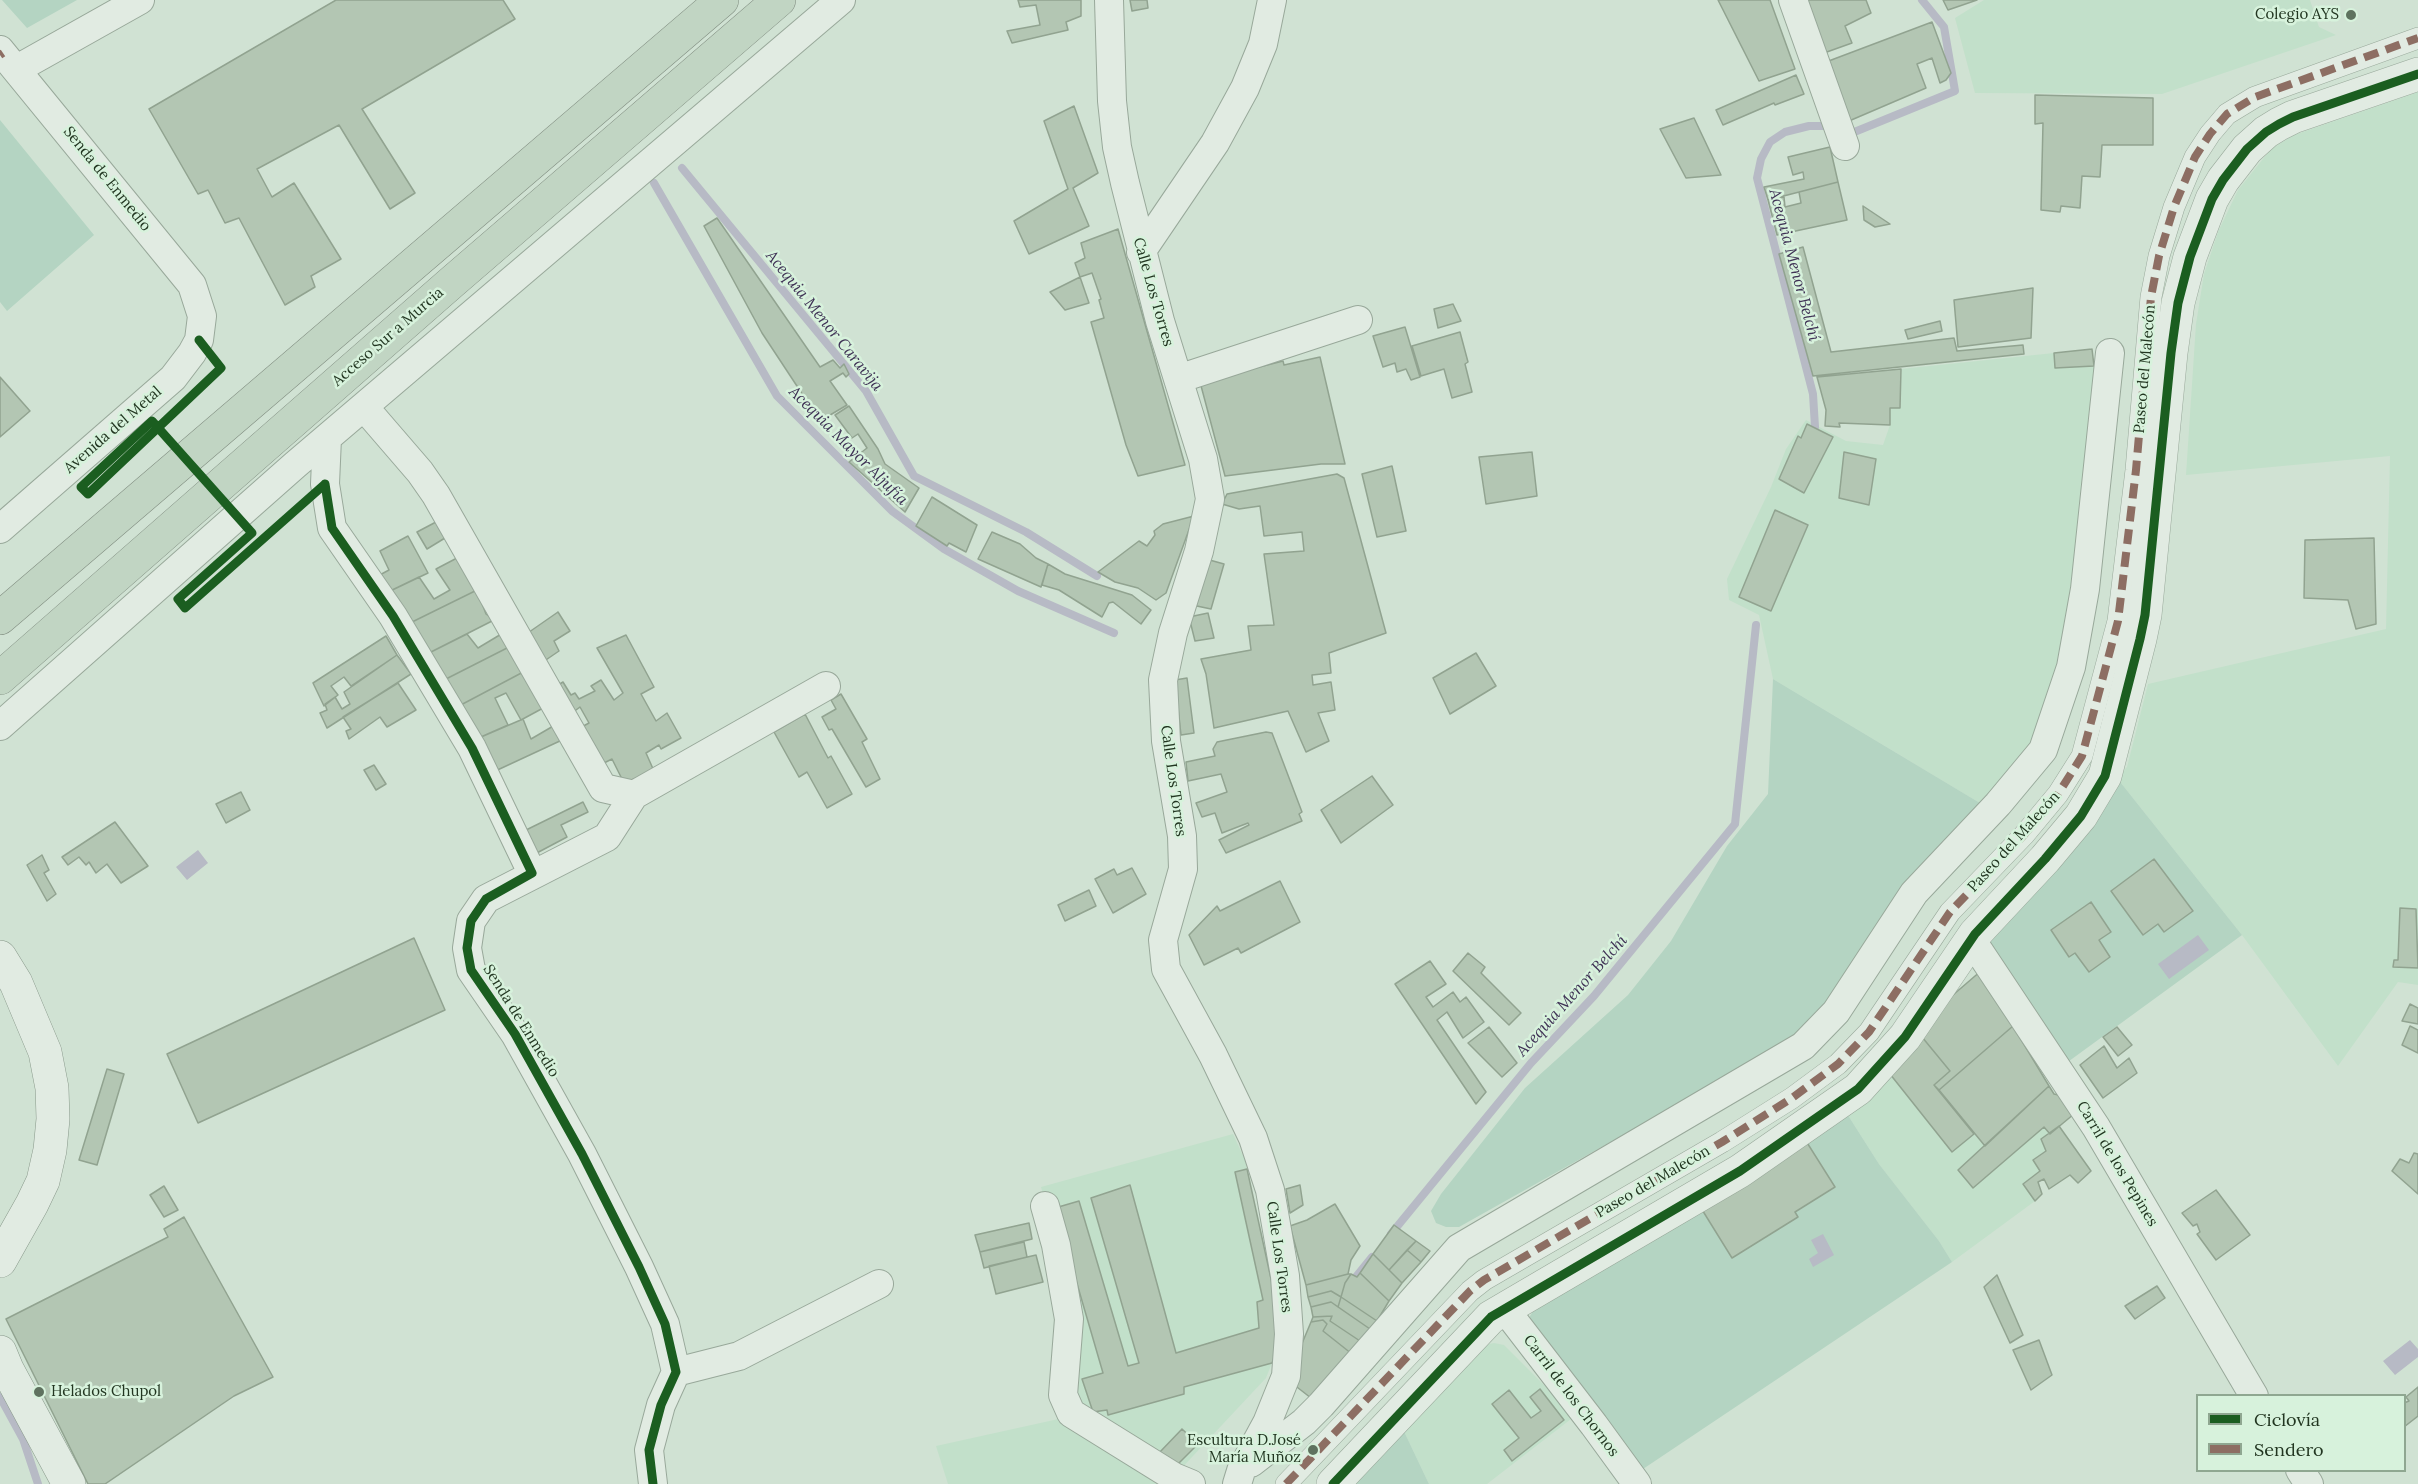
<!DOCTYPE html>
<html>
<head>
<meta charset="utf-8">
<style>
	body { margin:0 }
	#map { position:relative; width:2418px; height:1484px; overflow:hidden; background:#d0e2d3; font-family:Lora,serif }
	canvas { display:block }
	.legend { position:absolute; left:2196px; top:1394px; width:210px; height:78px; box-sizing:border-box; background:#d7f2dc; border:2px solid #8fa791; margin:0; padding:8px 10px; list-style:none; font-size:18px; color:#223621 }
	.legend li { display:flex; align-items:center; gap:12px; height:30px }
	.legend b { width:30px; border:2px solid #8fa791 }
</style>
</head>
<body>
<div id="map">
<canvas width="2418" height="1484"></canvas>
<ul class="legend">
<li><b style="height:8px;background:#1b5e20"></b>Ciclovía</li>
<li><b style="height:8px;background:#8d6e63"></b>Sendero</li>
</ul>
</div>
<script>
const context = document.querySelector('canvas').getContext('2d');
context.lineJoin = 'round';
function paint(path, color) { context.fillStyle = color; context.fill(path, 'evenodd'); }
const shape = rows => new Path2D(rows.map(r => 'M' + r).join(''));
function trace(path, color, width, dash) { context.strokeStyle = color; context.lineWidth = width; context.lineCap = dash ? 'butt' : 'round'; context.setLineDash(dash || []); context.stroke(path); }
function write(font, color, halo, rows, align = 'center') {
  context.font = font + ' Lora,serif'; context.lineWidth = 5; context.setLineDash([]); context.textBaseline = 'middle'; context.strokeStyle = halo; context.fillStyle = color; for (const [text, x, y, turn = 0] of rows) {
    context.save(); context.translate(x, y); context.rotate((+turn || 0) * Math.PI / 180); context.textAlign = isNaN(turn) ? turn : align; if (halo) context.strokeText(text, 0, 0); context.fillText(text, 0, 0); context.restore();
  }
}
paint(shape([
	[1984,0,2310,0,2319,27,2336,35,2162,94,1975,93,1955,18],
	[2418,92,2418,985,2398,982,2338,1066,2242,935,2117,778,2127,767,2148,684,2386,629,2390,456,2186,475,2196,324,2204,274,2218,232,2238,190,2271,149,2294,135],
	[2092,349,2095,369,2070,605,2059,669,2028,754,1985,806,1773,679,1759,615,1729,600,1727,579,1771,487,1786,449,1806,420,1846,441,1883,445,1890,425,1890,408,1900,407,1901,369],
	[1886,1069,1952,1152,1974,1134,1985,1146,1973,1188,2044,1127,2050,1134,2041,1139,2046,1151,2033,1160,2040,1171,2023,1184,2035,1201,1952,1262,1939,1241,1879,1164,1844,1109],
	[1233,1134,1245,1160,1273,1288,1277,1350,1266,1378,1178,1472,1078,1407,1059,1248,1041,1187],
	[1494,1343,1504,1345,1558,1399,1571,1419,1487,1484,1429,1484,1401,1425,1484,1345],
	[1063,1418,1161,1484,948,1484,936,1446]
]), '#c2e0ca');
paint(shape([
	[2,0,77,0,27,28],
	[0,120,94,235,7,311,0,302],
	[1773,679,1985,806,1830,1005,1794,1039,1459,1227,1446,1227,1436,1223,1431,1211,1441,1194,1525,1088,1628,995,1671,941,1727,846,1768,794],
	[2117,778,2242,935,2065,1064,1984,939],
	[1844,1109,1879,1164,1939,1241,1952,1262,1643,1469,1531,1331,1530,1316,1538,1303],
	[1401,1425,1429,1484,1344,1484]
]), '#b4d4c2');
paint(shape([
	[198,850,208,863,187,880,176,867],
	[2198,935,2209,950,2169,979,2158,964],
	[1823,1234,1834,1255,1813,1267,1809,1259,1818,1253,1811,1240],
	[2410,1340,2418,1349,2418,1357,2395,1375,2383,1361]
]), '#b7bac5');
trace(shape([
	[1847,135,1955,91,1944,27,1922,0],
	[682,168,866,391,914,476,1026,532,1097,576],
	[654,183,777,396,892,511,944,549,1018,591,1114,633],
	[1815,427,1813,394,1757,178,1761,159,1770,142,1785,132,1809,126,1833,126],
	[1391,1234,1531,1063,1594,996,1735,824,1756,625],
	[1351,1283,1372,1257],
	[0,1397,23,1439,38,1484]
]), '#b7bac5', 8);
const building = shape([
	[336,0,503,0,515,19,362,109,415,193,390,209,339,125,257,169,272,197,294,183,341,259,311,276,315,287,285,305,239,218,225,223,208,190,198,194,149,109,336,0],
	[1018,0,1081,0,1081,16,1066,22,1068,30,1012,43,1007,31,1040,25,1036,5,1020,7,1018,0],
	[1130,0,1147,0,1148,8,1132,11,1130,0],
	[1718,0,1770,0,1795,69,1759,81,1718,0],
	[1803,0,1866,0,1871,13,1845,26,1852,43,1824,53,1803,0],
	[1943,0,1977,0,1948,10,1943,0],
	[1932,22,1951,73,1946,80,1940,83,1932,58,1917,64,1926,88,1849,121,1826,62,1932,22],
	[1796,75,1804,94,1775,105,1774,103,1723,125,1716,110,1796,75],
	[2035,95,2153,98,2153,145,2102,145,2100,177,2082,176,2080,208,2061,206,2060,212,2041,210,2043,123,2035,124,2035,95],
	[1074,106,1098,173,1073,188,1089,226,1029,254,1014,221,1068,189,1044,121,1074,106],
	[1694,118,1721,175,1686,178,1660,129,1694,118],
	[1830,147,1838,182,1768,200,1764,187,1804,179,1803,172,1793,175,1788,157,1830,147],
	[1838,182,1847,220,1777,235,1768,200,1784,197,1785,207,1801,203,1799,192,1838,182],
	[1863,206,1890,224,1875,227,1864,220,1863,206],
	[717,218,820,367,833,360,840,368,844,364,849,374,846,377,843,373,830,381,847,405,820,421,762,333,704,226,717,218],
	[1118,229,1185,465,1138,476,1126,445,1091,322,1104,318,1099,300,1101,299,1092,273,1080,277,1075,263,1085,258,1081,243,1118,229],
	[1803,247,1831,352,1954,338,1957,351,2023,345,2024,354,1813,376,1779,254,1803,247],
	[1080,277,1089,303,1065,310,1050,292,1080,277],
	[2033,288,2031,338,1958,347,1954,300,2033,288],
	[1453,304,1461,321,1438,328,1434,309,1453,304],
	[1940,321,1942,331,1908,339,1905,330,1940,321],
	[1405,327,1420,377,1411,380,1406,369,1397,372,1395,363,1383,367,1373,336,1405,327],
	[1460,332,1468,362,1465,364,1472,392,1452,398,1444,369,1421,376,1412,346,1460,332],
	[2092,349,2094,366,2055,368,2054,353,2092,349],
	[1320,357,1345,464,1321,464,1225,476,1200,382,1283,361,1284,365,1320,357],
	[1901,369,1900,408,1890,408,1890,425,1839,423,1840,427,1825,426,1826,410,1817,377,1901,369],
	[0,377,30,411,0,437,0,377],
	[849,406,878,449,885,464,919,488,905,512,849,462,867,448,858,434,852,438,835,415,849,406],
	[1807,424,1833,437,1804,493,1779,479,1798,436,1801,438,1807,424],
	[1532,452,1537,496,1486,504,1479,457,1532,452],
	[1844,452,1876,459,1869,505,1839,498,1844,452],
	[1392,466,1406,531,1377,537,1362,474,1392,466],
	[1337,474,1344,478,1386,633,1329,653,1331,673,1312,675,1313,685,1331,682,1335,710,1318,713,1329,741,1306,752,1288,711,1214,728,1206,674,1201,659,1251,650,1248,626,1274,625,1264,554,1304,551,1302,532,1264,536,1260,506,1239,509,1222,504,1227,494,1337,474],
	[932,497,977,525,966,552,949,543,947,546,916,526,932,497],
	[1775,510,1808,525,1771,611,1739,597,1775,510],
	[1194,516,1166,593,1156,600,1138,588,1115,582,1098,572,1139,541,1147,546,1155,535,1154,531,1163,524,1194,516],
	[436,522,445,538,427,549,417,532,436,522],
	[992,532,1020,544,1036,558,1048,564,1041,587,978,559,992,532],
	[408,536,428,573,386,593,376,577,389,570,380,551,408,536],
	[2374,538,2376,624,2356,629,2348,600,2304,598,2305,540,2374,538],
	[457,558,477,590,406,625,386,593,419,577,434,599,450,590,436,569,457,558],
	[1206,559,1224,564,1211,609,1192,605,1206,559],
	[1048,564,1065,574,1132,595,1151,610,1141,624,1113,602,1109,603,1102,617,1059,590,1042,585,1048,564],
	[477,590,486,614,494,620,427,654,406,625,477,590],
	[558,612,570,631,554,641,559,651,540,664,522,637,558,612],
	[1208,613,1214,638,1195,641,1189,617,1208,613],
	[503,633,511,646,444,680,427,654,467,634,478,648,503,633],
	[626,635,654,687,641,694,656,721,667,713,681,738,661,749,659,745,646,753,654,771,624,783,612,759,596,767,576,730,589,723,580,707,572,713,550,690,563,682,571,695,575,693,579,699,595,691,591,686,601,680,614,700,623,693,597,648,626,635],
	[386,636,397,655,351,686,344,677,331,686,338,695,324,706,313,683,386,636],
	[511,646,527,670,457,707,444,680,511,646],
	[1476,653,1496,686,1450,714,1433,678,1476,653],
	[397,655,411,674,327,728,320,713,327,710,325,704,335,697,342,709,350,704,344,692,397,655],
	[527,670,545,707,521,720,506,693,495,698,508,725,474,740,457,707,527,670],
	[1187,678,1194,733,1181,735,1175,680,1187,678],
	[398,683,416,710,387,727,380,717,349,739,346,731,351,729,343,717,398,683],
	[841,694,867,739,862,742,880,779,866,787,832,729,829,730,822,717,836,709,831,700,841,694],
	[805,714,828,758,831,756,852,794,827,808,807,772,799,777,774,732,805,714],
	[523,719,531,739,555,725,562,740,491,773,474,740,523,719],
	[1266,732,1272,733,1302,812,1299,814,1302,821,1226,853,1219,840,1249,825,1248,823,1222,833,1215,813,1202,817,1196,803,1227,792,1221,774,1188,781,1186,762,1215,756,1213,749,1217,742,1266,732],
	[374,765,386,784,376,790,364,770,374,765],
	[1372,776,1393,805,1341,843,1321,810,1372,776],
	[241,792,250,810,226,823,216,804,241,792],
	[583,802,588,812,561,825,567,837,533,855,522,832,583,802],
	[115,822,148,866,121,883,107,864,96,873,89,862,86,865,79,857,68,865,62,857,115,822],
	[42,855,49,870,44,873,56,894,47,901,27,865,42,855],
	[2154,859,2193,911,2164,932,2158,924,2143,935,2111,891,2154,859],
	[1132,868,1146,894,1113,913,1095,879,1114,869,1117,875,1132,868],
	[1280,881,1300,922,1241,953,1238,948,1204,965,1189,935,1217,906,1220,911,1280,881],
	[1089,890,1096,906,1065,921,1058,905,1089,890],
	[2091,902,2111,932,2099,940,2110,957,2089,972,2075,953,2069,957,2051,930,2091,902],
	[2400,908,2416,909,2418,968,2393,967,2394,960,2398,960,2400,908],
	[414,938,445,1010,198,1123,167,1054,414,938],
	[1468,953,1485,967,1481,973,1521,1013,1509,1025,1453,971,1468,953],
	[1430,961,1446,984,1426,997,1433,1007,1453,992,1460,1002,1466,997,1484,1022,1463,1038,1447,1012,1437,1020,1486,1092,1476,1104,1395,984,1430,961],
	[1982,970,2013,1026,1939,1090,1934,1085,1950,1071,1922,1037,1946,1001,1982,970],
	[2410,1004,2418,1008,2418,1024,2402,1021,2410,1004],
	[2013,1026,2049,1086,1985,1146,1939,1090,2013,1026],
	[2410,1026,2418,1030,2418,1053,2402,1045,2410,1026],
	[1489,1027,1517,1063,1502,1077,1468,1043,1489,1027],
	[2117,1027,2132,1045,2118,1056,2103,1037,2117,1027],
	[1922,1037,1950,1071,1934,1085,1974,1134,1952,1152,1886,1069,1922,1037],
	[2104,1046,2117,1068,2129,1058,2137,1073,2103,1098,2080,1065,2104,1046],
	[107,1069,124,1074,97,1165,79,1160,107,1069],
	[2049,1086,2054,1094,2063,1096,2074,1114,2050,1134,2044,1127,1973,1188,1958,1170,2049,1086],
	[2059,1126,2091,1171,2078,1183,2070,1175,2049,1189,2044,1179,2038,1182,2042,1194,2035,1201,2023,1184,2040,1171,2033,1160,2046,1151,2041,1139,2059,1126],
	[1806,1141,1835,1187,1795,1212,1798,1217,1732,1258,1701,1208,1806,1141],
	[2414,1153,2418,1154,2418,1194,2392,1171,2400,1159,2409,1163,2414,1153],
	[1247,1169,1273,1288,1277,1350,1272,1363,1184,1387,1184,1394,1108,1415,1107,1410,1093,1412,1082,1379,1103,1373,1055,1208,1079,1201,1128,1366,1139,1363,1091,1198,1130,1185,1176,1353,1259,1328,1257,1302,1263,1300,1235,1172,1247,1169],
	[1300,1185,1303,1205,1290,1213,1286,1189,1300,1185],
	[164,1186,178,1210,164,1217,150,1195,164,1186],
	[2216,1190,2250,1235,2216,1260,2197,1234,2200,1232,2197,1224,2193,1226,2182,1213,2216,1190],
	[1335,1204,1360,1246,1351,1260,1348,1274,1306,1285,1290,1226,1307,1220,1335,1204],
	[184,1217,273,1377,234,1396,105,1484,88,1484,6,1319,168,1237,164,1229,184,1217],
	[1029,1223,1032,1239,980,1252,975,1235,1029,1223],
	[1394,1225,1416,1241,1389,1270,1373,1254,1394,1225],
	[1416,1241,1430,1251,1421,1262,1407,1250,1416,1241],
	[1024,1242,1027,1257,984,1268,980,1252,1024,1242],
	[1407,1250,1421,1262,1402,1283,1389,1270,1407,1250],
	[1373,1254,1402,1283,1389,1301,1360,1273,1373,1254],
	[1036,1255,1043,1282,996,1294,989,1266,1036,1255],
	[1360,1273,1389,1301,1377,1321,1341,1297,1345,1283,1351,1274,1357,1277,1360,1273],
	[1348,1274,1351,1274,1345,1283,1341,1297,1331,1291,1308,1297,1306,1285,1348,1274],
	[1997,1275,2023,1335,2010,1343,1984,1287,1997,1275],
	[2157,1286,2165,1298,2135,1319,2125,1306,2157,1286],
	[1331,1291,1341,1297,1338,1307,1331,1302,1311,1307,1308,1297,1331,1291],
	[1341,1297,1377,1321,1370,1329,1338,1307,1341,1297],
	[1331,1302,1370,1329,1360,1341,1330,1321,1332,1316,1313,1317,1311,1307,1331,1302],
	[1332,1316,1330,1321,1360,1341,1352,1354,1323,1331,1327,1324,1323,1320,1311,1322,1313,1317,1332,1316],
	[1323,1320,1327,1324,1323,1331,1352,1354,1311,1398,1293,1384,1298,1353,1311,1322,1323,1320],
	[2039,1340,2052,1375,2031,1390,2013,1350,2039,1340],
	[2418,1387,2418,1416,2404,1427,2404,1403,2409,1401,2406,1397,2418,1387],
	[1540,1389,1564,1420,1512,1461,1504,1450,1519,1438,1492,1404,1509,1390,1531,1418,1541,1411,1530,1397,1540,1389],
	[1182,1429,1198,1444,1175,1467,1158,1454,1182,1429]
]);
paint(building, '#b3c6b3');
trace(building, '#91a390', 1.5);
const pedestrian = shape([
	[1286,1484,1470,1291,1484,1280,1722,1142,1792,1098,1838,1064,1869,1032,1950,912,2024,835,2058,794,2082,756,2118,621,2136,470,2151,297,2159,256,2174,207,2195,157,2210,134,2227,114,2255,97,2418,38]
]);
const minor = shape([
	[1109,0,1112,101,1117,147,1125,183,1160,321,1203,459,1210,499,1199,551,1173,633,1163,680,1166,741,1182,836,1183,869,1163,940,1166,969,1213,1055,1253,1138,1270,1190,1285,1276,1289,1334,1286,1376,1267,1423,1241,1471,1237,1484],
	[1793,0,1845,146],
	[0,50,192,285,202,316,199,340,192,353,173,378,0,529],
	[17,69,140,0],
	[1141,252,1215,143,1245,88,1263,44,1272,0],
	[1178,379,1358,320],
	[364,407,420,472,436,495,603,788,634,795],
	[327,438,325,484,332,528,393,616,472,748,532,873],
	[0,726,295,465,841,0],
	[1971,939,2096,1127,2254,1396],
	[1045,1206,1056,1245,1069,1319,1063,1395,1071,1413,1174,1477,1191,1484],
	[1504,1308,1594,1425,1637,1484],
	[676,1372,739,1356,879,1284],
	[1251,1463,1304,1422,1321,1405,1459,1248,1803,1046,1836,1012,1914,893,1998,804,2043,750,2071,667,2085,589,2110,353],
	[2300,1470,2309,1484],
	[653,1484,649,1450,661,1405,676,1372,665,1324,639,1267,582,1154,515,1034,471,970,467,948,471,921,486,899,607,837,634,795,826,686]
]);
const tertiary = shape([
	[1333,1484,1491,1317,1740,1171,1858,1089,1905,1037,1975,934,2045,859,2081,816,2105,776,2140,639,2145,615,2171,353,2178,303,2190,257,2212,199,2223,180,2247,149,2266,132,2279,124,2293,117,2418,74]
]);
const secondary = shape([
	[0,957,16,983,45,1052,52,1088,53,1119,50,1150,43,1181,32,1204,0,1261],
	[0,1352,7,1369,69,1484]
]);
const motorway = shape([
	[0,618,722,0],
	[0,678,452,282,779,0]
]);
trace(pedestrian, '#98a89a', 22);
trace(minor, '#98a89a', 30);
trace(tertiary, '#98a89a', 34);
trace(secondary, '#88988a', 34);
trace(motorway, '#808d80', 34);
trace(pedestrian, '#e1ebe2', 21);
trace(minor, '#e1ebe2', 28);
trace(tertiary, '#e1ebe2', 33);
trace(secondary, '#e1ebe2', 33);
trace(motorway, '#c1d5c3', 33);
trace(shape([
	[0,55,3,53],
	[1286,1484,1470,1291,1484,1280,1722,1142,1792,1098,1838,1064,1869,1032,1950,912,2024,835,2058,794,2082,756,2118,621,2136,470,2151,297,2159,256,2174,207,2195,157,2210,134,2227,114,2255,97,2418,38]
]), '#8d6e63', 8, [15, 8]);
trace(shape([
	[199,340,221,368,88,494,81,487,152,421,252,533,178,599,185,608,325,484],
	[325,484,332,528,393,616,472,748,532,873,486,899,471,921,467,948,471,970,515,1034,582,1154,639,1267,665,1324,676,1372,661,1405,649,1450,653,1484],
	[1333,1484,1491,1317,1740,1171,1858,1089,1905,1037,1975,934,2045,859,2081,816,2105,776,2140,639,2145,615,2171,353,2178,303,2190,257,2212,199,2223,180,2247,149,2266,132,2279,124,2293,117,2418,74]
]), '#1b5e20', 9);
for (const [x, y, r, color] of [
	[2351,15,6,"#5f725f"],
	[39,1392,6,"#5f725f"],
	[1313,1450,6,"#5f725f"]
]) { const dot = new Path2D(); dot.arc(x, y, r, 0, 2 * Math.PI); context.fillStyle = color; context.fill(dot); trace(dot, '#d7f2dc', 2); }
write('15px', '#223621', '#d7f2dc', [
	["Colegio AYS",2339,15],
	["Helados Chupol",51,1392,"left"],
	["Escultura D.José",1301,1441],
	["María Muñoz",1301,1458]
], 'right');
write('15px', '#223621', '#d7f2dc', [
	["Senda de Enmedio",107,179,51],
	["Calle Los Torres",1153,292,74],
	["Acceso Sur a Murcia",388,337,-41],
	["Paseo del Malecón",2145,369,-85],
	["Avenida del Metal",113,430,-41],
	["Calle Los Torres",1173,781,82],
	["Paseo del Malecón",2014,842,-48],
	["Senda de Enmedio",521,1021,58],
	["Carril de los Pepines",2117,1164,59],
	["Paseo del Malecón",1653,1182,-30],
	["Calle Los Torres",1279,1257,82],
	["Carril de los Chornos",1571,1396,53]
]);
write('italic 16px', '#3f3255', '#d7f2dc', [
	["Acequia Menor Belchí",1794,265,75],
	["Acequia Menor Caravija",824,321,51],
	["Acequia Mayor Aljufía",848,446,45],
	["Acequia Menor Belchí",1572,996,-48]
]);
</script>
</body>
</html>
